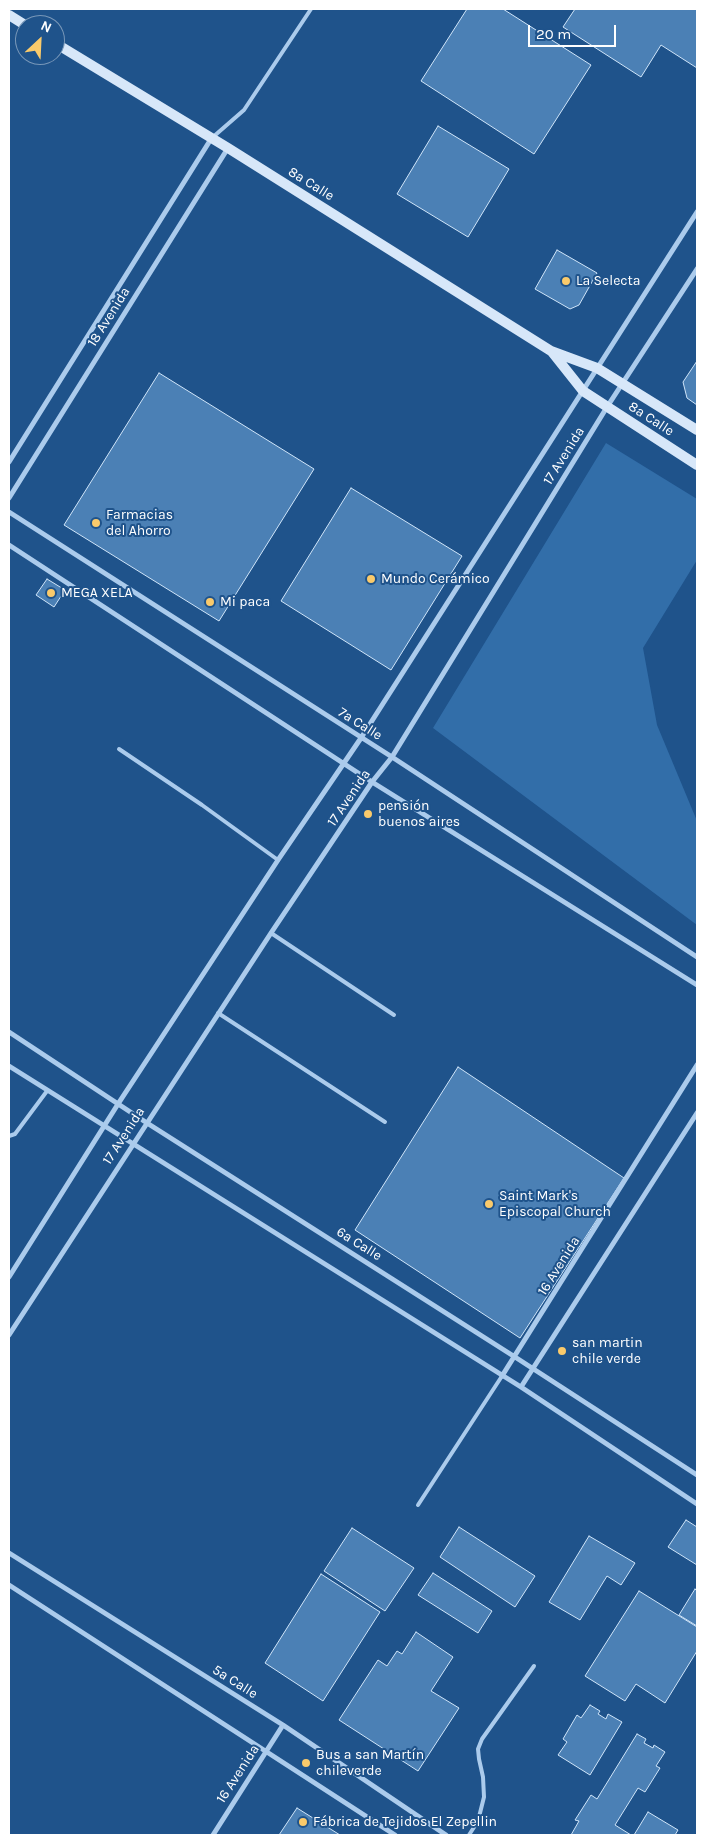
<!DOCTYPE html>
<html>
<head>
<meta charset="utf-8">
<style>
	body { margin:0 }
	#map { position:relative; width:706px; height:1844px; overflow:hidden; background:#1f538b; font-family:Karla,sans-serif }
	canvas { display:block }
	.frame { position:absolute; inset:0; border:10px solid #fff; pointer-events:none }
	.north { position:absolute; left:15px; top:15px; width:50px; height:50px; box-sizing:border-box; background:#1f538b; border:1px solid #7998b9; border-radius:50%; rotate:25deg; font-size:14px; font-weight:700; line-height:20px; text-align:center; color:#fff }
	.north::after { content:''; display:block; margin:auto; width:18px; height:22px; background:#faca6b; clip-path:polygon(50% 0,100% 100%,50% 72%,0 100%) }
	.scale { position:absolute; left:528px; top:25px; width:88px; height:22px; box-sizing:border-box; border:2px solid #fff; border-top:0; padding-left:6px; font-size:15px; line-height:18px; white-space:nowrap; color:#fff; -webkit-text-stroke:4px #1f538b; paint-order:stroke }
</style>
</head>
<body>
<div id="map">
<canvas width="706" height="1844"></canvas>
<div class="frame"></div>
<div class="north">N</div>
<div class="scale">20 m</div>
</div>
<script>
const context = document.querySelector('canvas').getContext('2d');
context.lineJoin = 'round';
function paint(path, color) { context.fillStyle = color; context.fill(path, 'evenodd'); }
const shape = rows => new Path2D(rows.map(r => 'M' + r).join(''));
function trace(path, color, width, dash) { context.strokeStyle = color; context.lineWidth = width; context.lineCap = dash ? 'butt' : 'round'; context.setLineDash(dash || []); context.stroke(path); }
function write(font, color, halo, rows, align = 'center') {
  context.font = font + ' Karla,sans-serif'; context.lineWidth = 4; context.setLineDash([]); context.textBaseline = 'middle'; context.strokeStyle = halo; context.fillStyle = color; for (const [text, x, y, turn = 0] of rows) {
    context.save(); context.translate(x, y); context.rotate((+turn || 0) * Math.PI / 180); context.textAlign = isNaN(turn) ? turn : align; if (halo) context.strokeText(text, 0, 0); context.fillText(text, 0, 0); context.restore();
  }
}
paint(shape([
	[606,443,697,499,697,560,643,648,657,725,697,821,697,925,433,728]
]), '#326ea9');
const building = shape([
	[467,9,503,9,591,65,534,154,421,81,467,9],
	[575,9,697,9,697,68,661,45,641,77,563,27,575,9],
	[438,126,509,169,468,237,397,194,438,126],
	[557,250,597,273,579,305,570,309,535,289,557,250],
	[697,361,697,405,687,398,683,382,697,361],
	[159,373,314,469,219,621,64,525,159,373],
	[351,488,462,556,391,670,281,601,351,488],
	[47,579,65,590,54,607,36,595,47,579],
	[458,1067,624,1178,520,1338,355,1230,458,1067],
	[686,1520,697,1527,697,1565,668,1547,686,1520],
	[459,1527,535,1576,515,1607,440,1557,459,1527],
	[352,1528,414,1568,385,1611,324,1571,352,1528],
	[589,1536,635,1563,621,1585,607,1576,580,1620,549,1602,589,1536],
	[433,1573,492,1611,478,1633,418,1595,433,1573],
	[321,1574,380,1612,323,1701,265,1663,321,1574],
	[695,1589,697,1591,697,1626,679,1615,695,1589],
	[639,1591,697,1627,697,1651,665,1703,636,1684,625,1701,585,1676,639,1591],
	[416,1632,453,1657,431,1691,459,1708,418,1771,339,1720,378,1660,387,1666,397,1651,402,1654,416,1632],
	[590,1705,600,1711,598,1714,606,1719,608,1714,622,1722,590,1775,558,1755,567,1742,563,1739,577,1715,581,1718,590,1705],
	[637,1734,646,1739,644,1743,653,1748,654,1745,665,1752,656,1766,660,1768,645,1792,638,1788,615,1825,631,1835,571,1835,579,1821,575,1820,591,1795,597,1799,637,1734],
	[297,1808,340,1835,279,1835,297,1808],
	[648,1812,678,1830,675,1835,634,1835,648,1812]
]);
paint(building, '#4b80b5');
trace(building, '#d0e5f9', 1);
trace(shape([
	[213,137,244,110,311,9],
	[119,749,202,805,278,860],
	[271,933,394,1015],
	[218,1013,385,1122],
	[9,1136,15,1134,47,1091],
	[418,1505,502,1376],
	[469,1835,478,1821,484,1797,483,1777,479,1759,478,1749,482,1739,534,1666]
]), '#abcbec', 4);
trace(shape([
	[9,462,211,139],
	[9,498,228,148],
	[9,512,392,757,697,957],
	[9,545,372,782,697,985],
	[9,1032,147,1123,515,1357,697,1475],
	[9,1066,521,1387,697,1504],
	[9,1277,118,1104,278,860,361,738,697,212],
	[9,1335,271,933,372,782,392,757,607,407,697,269],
	[502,1376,697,1065],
	[521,1387,697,1113],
	[9,1553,283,1725,446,1835],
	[9,1585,395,1835],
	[213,1835,283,1725]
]), '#abcbec', 5);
trace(shape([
	[9,15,25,25],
	[55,43,228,148,551,351,597,368,697,430],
	[552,352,583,391,697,465]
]), '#d7e7f9', 10);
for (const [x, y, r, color] of [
	[566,281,5,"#faca6b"],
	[96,523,5,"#faca6b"],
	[371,579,5,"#faca6b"],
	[51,593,5,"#faca6b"],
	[210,602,5,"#faca6b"],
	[368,814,5,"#faca6b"],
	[489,1204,5,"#faca6b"],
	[562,1351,5,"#faca6b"],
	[306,1763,5,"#faca6b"],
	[303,1822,5,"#faca6b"]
]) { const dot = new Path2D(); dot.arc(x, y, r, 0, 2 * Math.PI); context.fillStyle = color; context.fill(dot); trace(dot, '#1f538b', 2); }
write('14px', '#fff', '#1f538b', [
	["8a Calle",311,184,32],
	["18 Avenida",109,317,-58],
	["8a Calle",651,419,33],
	["17 Avenida",564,456,-58],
	["7a Calle",360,724,32],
	["17 Avenida",349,798,-56],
	["17 Avenida",124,1136,-57],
	["6a Calle",359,1244,32],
	["16 Avenida",559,1266,-58],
	["5a Calle",235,1682,32],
	["16 Avenida",238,1774,-57]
]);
write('14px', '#fff', '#1f538b', [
	["La Selecta",576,281],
	["Farmacias",106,515],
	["del Ahorro",106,531],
	["Mundo Cerámico",381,579],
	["MEGA XELA",61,593],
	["Mi paca",220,602],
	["pensión",378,806],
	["buenos aires",378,822],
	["Saint Mark's",499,1196],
	["Episcopal Church",499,1212],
	["san martin",572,1343],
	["chile verde",572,1359],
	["Bus a san Martín",316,1755],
	["chileverde",316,1771],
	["Fábrica de Tejidos El Zepellin",313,1822]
], 'left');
</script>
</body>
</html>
